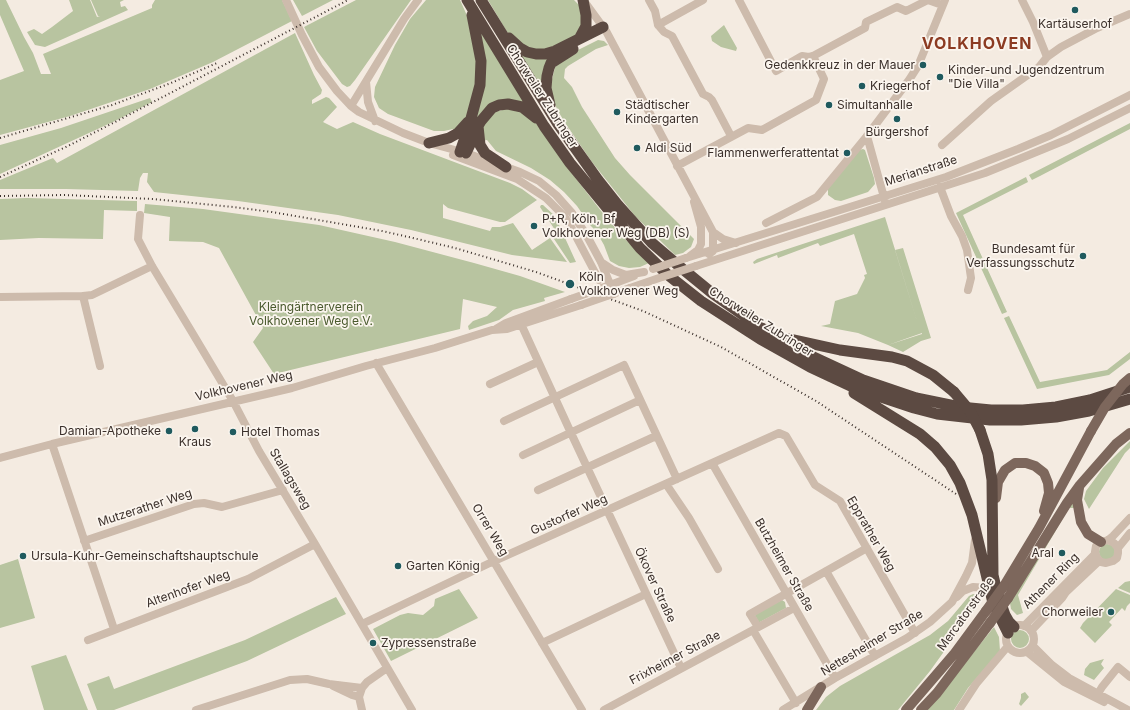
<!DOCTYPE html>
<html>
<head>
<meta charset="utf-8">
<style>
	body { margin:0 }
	canvas { display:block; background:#f4ebe1 }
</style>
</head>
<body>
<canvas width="1130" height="710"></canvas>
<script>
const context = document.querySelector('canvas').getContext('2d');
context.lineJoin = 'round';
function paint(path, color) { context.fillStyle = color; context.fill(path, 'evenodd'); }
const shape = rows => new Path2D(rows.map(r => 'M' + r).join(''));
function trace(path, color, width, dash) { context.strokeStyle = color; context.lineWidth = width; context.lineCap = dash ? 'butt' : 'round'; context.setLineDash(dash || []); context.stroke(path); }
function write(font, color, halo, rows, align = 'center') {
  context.font = font + ' Inter,sans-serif'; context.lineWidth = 3.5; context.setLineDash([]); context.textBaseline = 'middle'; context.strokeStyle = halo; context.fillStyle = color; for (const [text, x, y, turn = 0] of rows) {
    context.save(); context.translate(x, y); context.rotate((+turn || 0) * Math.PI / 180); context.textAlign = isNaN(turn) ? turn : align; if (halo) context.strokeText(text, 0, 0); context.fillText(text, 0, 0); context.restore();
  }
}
paint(shape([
	[0,0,6,0,24,37,33,53,41,74,51,74,43,54,152,8,152,5,155,0,282,0,292,21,213,62,150,89,70,116,0,135,0,80,24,71,0,15],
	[69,0,90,0,97,17,100,16,98,16,91,0,124,0,120,2,121,7,125,6,128,10,45,47,35,45,27,32,34,29,42,34,52,27,73,11],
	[293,0,333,0,302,16],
	[356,0,411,0,355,80,350,86,347,87,342,84,317,51,304,27],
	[426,0,460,0,469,20,478,74,466,121,455,133,453,129,444,131,434,131,388,114,379,108,374,97,375,87,395,45,410,19],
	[488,0,574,0,579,5,584,20,574,38,538,52,515,41,507,32],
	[474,18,533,111,514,102,473,124,481,100],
	[724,25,737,48,736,51,721,47,712,41,711,36],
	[295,33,314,75,322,90,321,94,312,100,312,104,326,97,329,98,337,107,323,122,337,129,353,122,380,134,510,183,522,189,537,200,505,222,500,222,448,208,443,204,443,218,490,231,492,227,500,227,513,223,532,250,550,238,567,262,512,255,411,230,338,215,238,201,154,192,147,182,148,173,143,173,140,178,138,191,66,189,0,189,0,180,53,158,57,163],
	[598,40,604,41,608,45,596,49,568,66,565,69,564,78,572,87,582,107,615,158,630,175,694,239,691,247,683,253,675,255,635,216,592,162,563,120,553,101,550,88,555,67,564,57],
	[511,44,550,55,544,94],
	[150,98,152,102,115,121,0,174,0,145,61,128],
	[516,107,537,123,570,171,605,216,624,238,649,263,640,267,629,268,619,266,610,261,604,245,596,231,590,225,577,206,564,192,550,180,531,168,496,151,487,140,482,141,481,132,489,113],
	[1130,123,1130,129,1040,176,1032,180,1029,175],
	[863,149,865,150,874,178,875,184,868,192,841,201,835,200,828,195,828,188,859,150],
	[1026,177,1028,182,963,215,1007,312,1002,314,956,213],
	[27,198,137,201,137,211,104,210,103,239,39,238,0,240,0,199],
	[145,204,203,209,319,225,395,242,474,263,520,276,565,292,544,298,545,301,513,310,499,320,469,330,468,326,473,321,487,316,497,307,463,299,460,329,274,374,253,342,263,328,219,248,203,242,169,241,170,217,144,213],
	[541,205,543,205,555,216,576,262,570,263,552,236,557,233,540,207],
	[885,217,920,331,895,250,903,248,931,338,921,341,903,352,888,345,922,334,922,333,888,345,858,333,821,326,830,324,835,301,857,294,865,278,864,275,867,274,854,234,820,246,818,243,778,258,777,255,754,264,753,262,757,259],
	[1009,316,1040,382,1107,370,1130,352,1130,359,1109,375,1037,389,1004,318],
	[1130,441,1130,448,1125,453,1089,509,1084,499,1086,491,1103,468],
	[1075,498,1075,508,1069,508,1018,595,1023,613,1017,615,1011,609,1010,603],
	'1099 552a8 8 0 1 1 16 0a8 8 0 1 1-16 0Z',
	[18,559,35,618,0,628,0,565],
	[1130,581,1130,593,1118,588,1125,582],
	[459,589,478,618,391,661,373,629,400,615,408,613,423,615,434,606,435,599],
	[1116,589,1130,595,1130,603,1127,606,1125,611,1122,608,1109,622,1112,625,1095,643,1080,628,1083,623],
	[973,594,978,595,981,600,930,671,898,710,816,710,826,697,840,686,930,635,948,621,969,596],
	[336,597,346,614,289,641,247,661,114,710,97,710,87,684,109,676,114,689,245,640],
	[782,600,785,602,786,608,760,622,759,622,755,616,756,613],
	[994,627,999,637,1000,651,968,688,954,710,927,710],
	'1011 639a9 9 0 1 1 18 0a9 9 0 1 1-18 0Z',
	[66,655,88,710,44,710,31,666],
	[1104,659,1101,664,1104,668,1094,680,1084,675,1085,669,1090,663],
	[1025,692,1029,697,1021,706,1019,704,1021,698,1021,694]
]), '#b8c4a0');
trace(shape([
	[286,0,302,35,319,67,337,91,351,106,359,112,403,133,429,143,466,153,506,167,520,172,539,181,556,195,572,213,587,236,601,262,614,294],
	[649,0,655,11,658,25,664,32,672,36,703,94,709,97,712,100,731,136],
	[739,0,776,71,802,56,809,57,813,56,865,28,866,22,897,7,906,11,928,0,942,5],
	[1022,0,1033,22,1047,57],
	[584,1,606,31,713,232,713,251,709,254],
	[658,25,703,0],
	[366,82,368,102,375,121],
	[351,106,404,19,418,0],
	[867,136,885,201],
	[942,145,991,101,1039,67,1047,57,1061,47,1097,28,1130,14],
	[453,155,517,179,546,198,564,216,571,227,599,280],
	[677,166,748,128,762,130,816,100,824,79,813,56],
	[940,187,951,216,962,236,967,250,971,278,968,290],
	[140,215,138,239,152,266,193,334,233,401,259,451,315,544,412,710],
	[766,223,817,197,867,136,909,80,918,66,945,0],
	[713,232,723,239,736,243],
	[690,256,698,250,701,244,701,227,694,202],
	[686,258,946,177,1018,149,1051,135,1130,95],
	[601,262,613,270,626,275,644,272],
	[696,266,985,173,1068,139,1130,108],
	[610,285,634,276],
	[630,288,662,277],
	[83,296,100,366],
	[0,297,83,296,92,295,152,266],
	[515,320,521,324,571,433,681,668],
	[496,329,506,323,571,299],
	[376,363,582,710],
	[490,384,538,362],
	[504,421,624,365,677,479],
	[52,444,114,629],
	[523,455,640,400],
	[0,458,52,444,292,388,366,366,435,348,492,330,507,329,581,305],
	[712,463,835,678],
	[666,484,689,518,718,569],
	[538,490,656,436],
	[1108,540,1114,543,1118,548,1118,553,1117,558,1113,561,1106,563,1101,562,1097,558,1095,552,1096,546,1101,542,1108,540,1113,536,1130,518],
	[84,541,194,504,204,503,222,507,283,490],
	[1118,548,1130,533],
	[826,571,875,656],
	[957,597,963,591,973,587,988,588],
	[362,624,494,561,779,433,786,436,815,485,840,501,915,633],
	'1006 639a14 14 0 1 1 28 0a14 14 0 1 1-28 0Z',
	[1024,626,1095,554],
	[758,627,750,614,867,548],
	[753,630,796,703],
	[1031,631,1062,598,1066,592,1099,561],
	[88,640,248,579,315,544],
	[542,643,646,594],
	[1033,646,1052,665,1069,678,1128,710],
	[1027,652,1064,682,1104,702],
	[333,686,352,695,359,697],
	[1096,697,1102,687,1118,667,1130,677],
	[196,710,290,680,307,679,329,684,362,688],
	[362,710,359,697,362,688,367,682,387,668],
	[604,710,794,608],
	[783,710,835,678,907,638,930,622,952,602,966,576,972,563,975,540],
	[959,710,976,684,1008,646]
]), '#cdbbac', 8);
trace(shape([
	[1079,488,1077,500,1081,522,1088,534,1101,542],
	[996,498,998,482,1005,470,1015,463,1026,463,1035,466,1044,473,1048,483,1049,493,1044,511],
	[1004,586,1039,528,1091,431],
	[1008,598,1067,503,1080,485,1116,444,1130,433],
	[807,710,821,687],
	[906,710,955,653,986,611],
	[921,710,937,693,990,623]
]), '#7d675c', 10);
trace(shape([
	[467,0,544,126,570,163,640,248,668,275,701,301,760,339,810,367,857,389,914,408,937,414,990,420,1021,420,1056,417,1089,411,1130,399],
	[481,0,558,124,598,180,617,204,652,243,679,266,712,293,760,327,807,354,863,380,916,398,960,407,991,410,1023,410,1056,407,1090,400,1130,387],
	[509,38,520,48,527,52,536,54,545,54,555,51,603,27],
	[579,39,586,26,586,15,583,0],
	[550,105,546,88,547,76,549,68,551,63,573,49],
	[429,143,449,138,458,133,468,122],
	[460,152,469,126,480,85,481,61,472,15],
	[466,153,477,130],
	[506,167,485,153,480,145,478,126,481,121,492,108,499,105,508,104,522,107,536,118],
	[790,339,840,350,892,357,907,361,933,375,954,392],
	[854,393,920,434,935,447,950,465,960,483,972,515,993,603,1008,633],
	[980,430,988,454,992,480,993,575,997,592,1005,615,1009,622,1014,627]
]), '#5c4a42', 11);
trace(shape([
	[0,138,112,105,171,83,217,63],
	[0,177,68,146,115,122,348,0],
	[0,196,65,195,153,199,233,207,272,212,382,231,413,238,455,248,536,272,643,311,721,347,816,401,956,494]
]), '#3b302b', 2, [1, 3]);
trace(shape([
	[653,269,686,258],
	[662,277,696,266],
	[571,299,610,285],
	[581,305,630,288]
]), '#cdbbac', 8);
trace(shape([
	[1091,431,1105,407,1123,384,1130,378],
	[986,611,1004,586],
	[990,623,1008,598]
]), '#7d675c', 10);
trace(shape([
	[954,392,970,411,980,430]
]), '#5c4a42', 11);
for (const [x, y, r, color] of [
	[1075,10,4,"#1f5a5e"],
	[923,65,4,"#1f5a5e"],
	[940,77,4,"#1f5a5e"],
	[862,86,4,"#1f5a5e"],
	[829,105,4,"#1f5a5e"],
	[617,112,4,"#1f5a5e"],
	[897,119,4,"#1f5a5e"],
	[637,148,4,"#1f5a5e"],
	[847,153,4,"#1f5a5e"],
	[534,226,4,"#1f5a5e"],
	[1083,256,4,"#1f5a5e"],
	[570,284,5,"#1f5a5e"],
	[195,429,4,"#1f5a5e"],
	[169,431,4,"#1f5a5e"],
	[233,432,4,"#1f5a5e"],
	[1062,553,4,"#1f5a5e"],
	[23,556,4,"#1f5a5e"],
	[398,566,4,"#1f5a5e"],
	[1111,612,4,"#1f5a5e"],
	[373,643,4,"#1f5a5e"]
]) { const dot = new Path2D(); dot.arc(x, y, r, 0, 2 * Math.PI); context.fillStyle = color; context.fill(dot); trace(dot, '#fbf5ee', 1.5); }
write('12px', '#3b302b', '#fbf5ee', [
	["Kartäuserhof",1075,24,"center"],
	["Gedenkkreuz in der Mauer",915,65,"right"],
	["Kinder-und Jugendzentrum",948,70],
	["\"Die Villa\"",948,84],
	["Kriegerhof",870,86],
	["Städtischer",625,105],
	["Kindergarten",625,119],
	["Simultanhalle",837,105],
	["Bürgershof",897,132,"center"],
	["Aldi Süd",645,148],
	["Flammenwerferattentat",839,153,"right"],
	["P+R, Köln, Bf",542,219],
	["Volkhovener Weg (DB) (S)",542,233],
	["Bundesamt für",1075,249,"right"],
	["Verfassungsschutz",1075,263,"right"],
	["Köln",579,277],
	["Volkhovener Weg",579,291],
	["Damian-Apotheke",161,431,"right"],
	["Hotel Thomas",241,432],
	["Kraus",195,442,"center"],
	["Aral",1054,553,"right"],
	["Ursula-Kuhr-Gemeinschaftshauptschule",31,556],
	["Garten König",406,566],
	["Chorweiler",1103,612,"right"],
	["Zypressenstraße",381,643]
], 'left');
write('12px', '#3b302b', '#fbf5ee', [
	["Chorweiler Zubringer",542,96,57],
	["Merianstraße",921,171,-18],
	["Chorweiler Zubringer",761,322,32],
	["Volkhovener Weg",244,386,-13],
	["Stallagsweg",290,479,59],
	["Mutzerather Weg",145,508,-18],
	["Gustorfer Weg",569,515,-24],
	["Orrer Weg",490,530,59],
	["Epprather Weg",871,534,60],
	["Butzheimer Straße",784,565,60],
	["Athener Ring",1051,581,-45],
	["Ökover Straße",655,585,65],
	["Altenhofer Weg",188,589,-20],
	["Mercatorstraße",966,614,-54],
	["Nettesheimer Straße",872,643,-31],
	["Frixheimer Straße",675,658,-28]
]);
write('12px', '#4a5a2e', '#fbf5ee', [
	["Kleingärtnerverein",311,307],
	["Volkhovener Weg e.V.",311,321]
]);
context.letterSpacing = '1px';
write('bold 16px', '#8c3b22', '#fbf5ee', [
	["VOLKHOVEN",977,44]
]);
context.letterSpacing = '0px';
</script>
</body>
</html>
